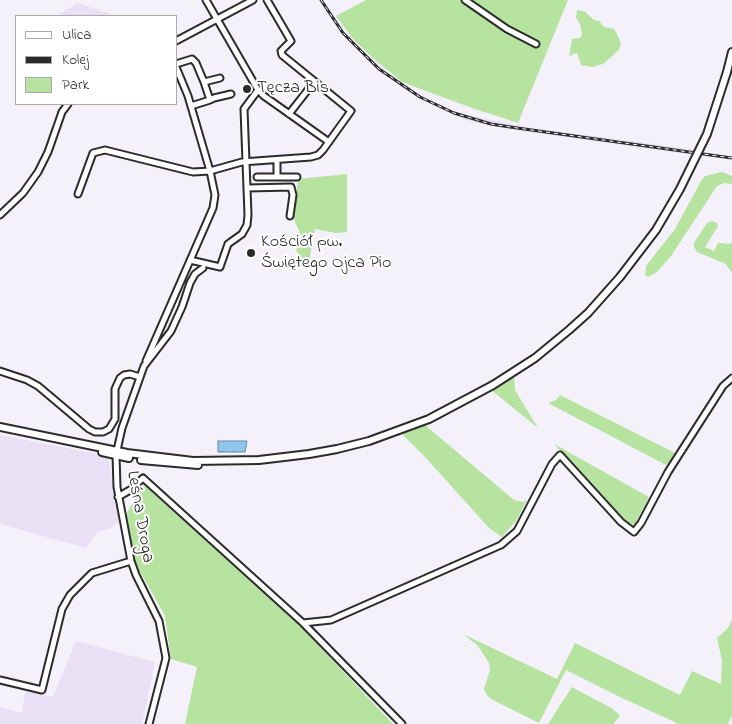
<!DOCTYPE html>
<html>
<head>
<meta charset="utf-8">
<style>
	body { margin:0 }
	#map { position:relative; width:732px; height:724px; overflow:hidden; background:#f5f1fa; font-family:"Indie Flower",sans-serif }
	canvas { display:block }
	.legend { position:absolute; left:15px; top:15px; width:162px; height:90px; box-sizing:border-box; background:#fff; border:1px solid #aaa; margin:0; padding:6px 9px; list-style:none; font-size:15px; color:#2b2b2b }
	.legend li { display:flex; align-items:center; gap:10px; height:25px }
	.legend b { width:25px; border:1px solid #aaa }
</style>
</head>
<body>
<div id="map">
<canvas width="732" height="724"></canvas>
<ul class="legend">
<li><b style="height:6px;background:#fff"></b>Ulica</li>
<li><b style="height:6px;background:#2b2b2b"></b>Kolej</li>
<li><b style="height:14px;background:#b7e3a1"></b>Park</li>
</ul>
</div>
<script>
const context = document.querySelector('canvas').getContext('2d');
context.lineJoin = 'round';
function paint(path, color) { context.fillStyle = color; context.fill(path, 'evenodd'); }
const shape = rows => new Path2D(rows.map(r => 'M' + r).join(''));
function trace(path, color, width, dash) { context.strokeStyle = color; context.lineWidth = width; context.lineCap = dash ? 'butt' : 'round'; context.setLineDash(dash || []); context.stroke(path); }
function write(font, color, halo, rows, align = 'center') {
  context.font = font + ' "Indie Flower",sans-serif'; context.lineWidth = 4; context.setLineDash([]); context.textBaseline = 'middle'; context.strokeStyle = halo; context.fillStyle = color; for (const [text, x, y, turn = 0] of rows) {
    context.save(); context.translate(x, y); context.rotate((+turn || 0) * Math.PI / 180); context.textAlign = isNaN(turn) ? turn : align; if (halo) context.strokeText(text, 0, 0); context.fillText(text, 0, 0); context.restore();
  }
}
paint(shape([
	[319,0,323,0,346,34,359,48,388,73,423,97,457,112,476,117,533,128,697,150,694,155,529,132,476,123,456,116,421,99,401,87,368,61,343,35],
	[77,3,108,13,112,16,57,16],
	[0,435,108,456,119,522,111,528,97,532,86,548,0,524],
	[76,641,155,662,142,724,0,724,0,707,22,713,25,691,53,697]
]), '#e9e0f5');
paint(shape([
	[366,0,568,0,518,123,472,108,402,82,375,60,353,39,336,16],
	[577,10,584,11,594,20,599,21,604,27,614,29,617,34,621,43,619,50,603,64,592,67,581,65,577,53,569,56,572,39,580,38,582,34,580,24,576,18],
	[722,172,732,176,732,184,724,183,717,186,671,256,657,272,648,277,645,275,646,266,675,229,701,181,705,176],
	[347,174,347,232,336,233,315,229,308,266,296,250,302,237,294,220,298,179],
	[713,221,717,223,718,226,705,247,714,251,718,243,730,244,732,242,732,273,726,264,697,252,694,247,694,243,703,229,708,222],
	[514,374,515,390,538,428,490,389],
	[560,395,677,454,666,465,548,403,556,400],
	[425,425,514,500,523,502,527,500,516,521,502,537,489,528,426,458,401,433],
	[554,444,649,497,635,524,627,525,621,519],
	[144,485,301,627,393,724,185,724,197,667,171,659,165,616,134,561,126,514],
	[732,619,732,715,728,724,679,724,620,697,566,670,539,723,491,699,486,694,484,689,490,670,489,663,478,646,463,634,557,679,575,643,680,695,692,671,721,684,722,660,717,638,728,628],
	[572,687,613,709,620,716,613,724,548,724]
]), '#b7e3a1');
const water = shape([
	[218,441,247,441,245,452,218,452,218,441]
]);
paint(water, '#91c6ef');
trace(water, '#6888a1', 1);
const minor = shape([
	[206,0,258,90,264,96,329,142],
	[465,0,507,29,536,44],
	[176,41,253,0],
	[176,64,192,59,196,63,204,82,210,100,191,106],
	[176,67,188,96,210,171,242,162,311,157,318,155,323,150,351,111,282,55,281,51,291,41,267,0],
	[204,82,220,78],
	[210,100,214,98,231,94],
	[289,114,314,82],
	[257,177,277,177,277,160],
	[277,177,297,177],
	[247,188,291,187,293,195,290,216],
	[78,194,93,153,105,150,193,172,210,171,215,195,213,208,146,361],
	[0,215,23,193,38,172,48,152,62,112,68,104],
	[190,260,220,267,228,244,242,234,247,225,248,215,244,109,258,90],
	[0,371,27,380,38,386,89,429,95,432,103,432,109,429,115,419,115,389,120,378,124,375,130,374,140,377],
	[118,497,130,490,143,478,303,623,402,724],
	[303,623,331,620,501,545,517,531,552,464,560,455,621,522,634,532,641,523,668,472,723,386,732,378],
	[0,680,42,690,62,609,70,595,92,573,131,561],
	[149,724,166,658,159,621,136,575,131,561,117,487,116,455,122,428,144,366,171,331,182,307,190,283,195,274,203,268]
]);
const major = shape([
	[727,72,732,52],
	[0,427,127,453,193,461,259,460,309,454,337,449,369,441,429,419,493,385,535,358,569,330,588,313,620,277],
	[102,452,129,458],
	[141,460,198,465]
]);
trace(minor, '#2b2b2b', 9);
trace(major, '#2b2b2b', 10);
trace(minor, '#fff', 5);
trace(major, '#fff', 6);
const rail = shape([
	[321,0,343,33,379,69,420,97,454,113,491,124,510,127,732,158]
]);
trace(rail, '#2b2b2b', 3);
trace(rail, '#fff', 1, [4]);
const majorBridge = shape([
	[620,277,656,230,680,189,707,134,727,72]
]);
trace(majorBridge, '#2b2b2b', 10, []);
trace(majorBridge, '#fff', 6);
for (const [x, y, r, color] of [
	[247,89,5,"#2b2b2b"],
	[251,253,5,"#2b2b2b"]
]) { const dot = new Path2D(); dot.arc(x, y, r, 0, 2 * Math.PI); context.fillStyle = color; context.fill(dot); trace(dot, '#fff', 2); }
write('18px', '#2b2b2b', '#fff', [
	["Tęcza Bis",257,89],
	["Kościół pw.",261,243],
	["Świętego Ojca Pio",261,264]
], 'left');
write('18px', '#2b2b2b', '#fff', [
	["Leśna Droga",139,517,80]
]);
</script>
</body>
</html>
